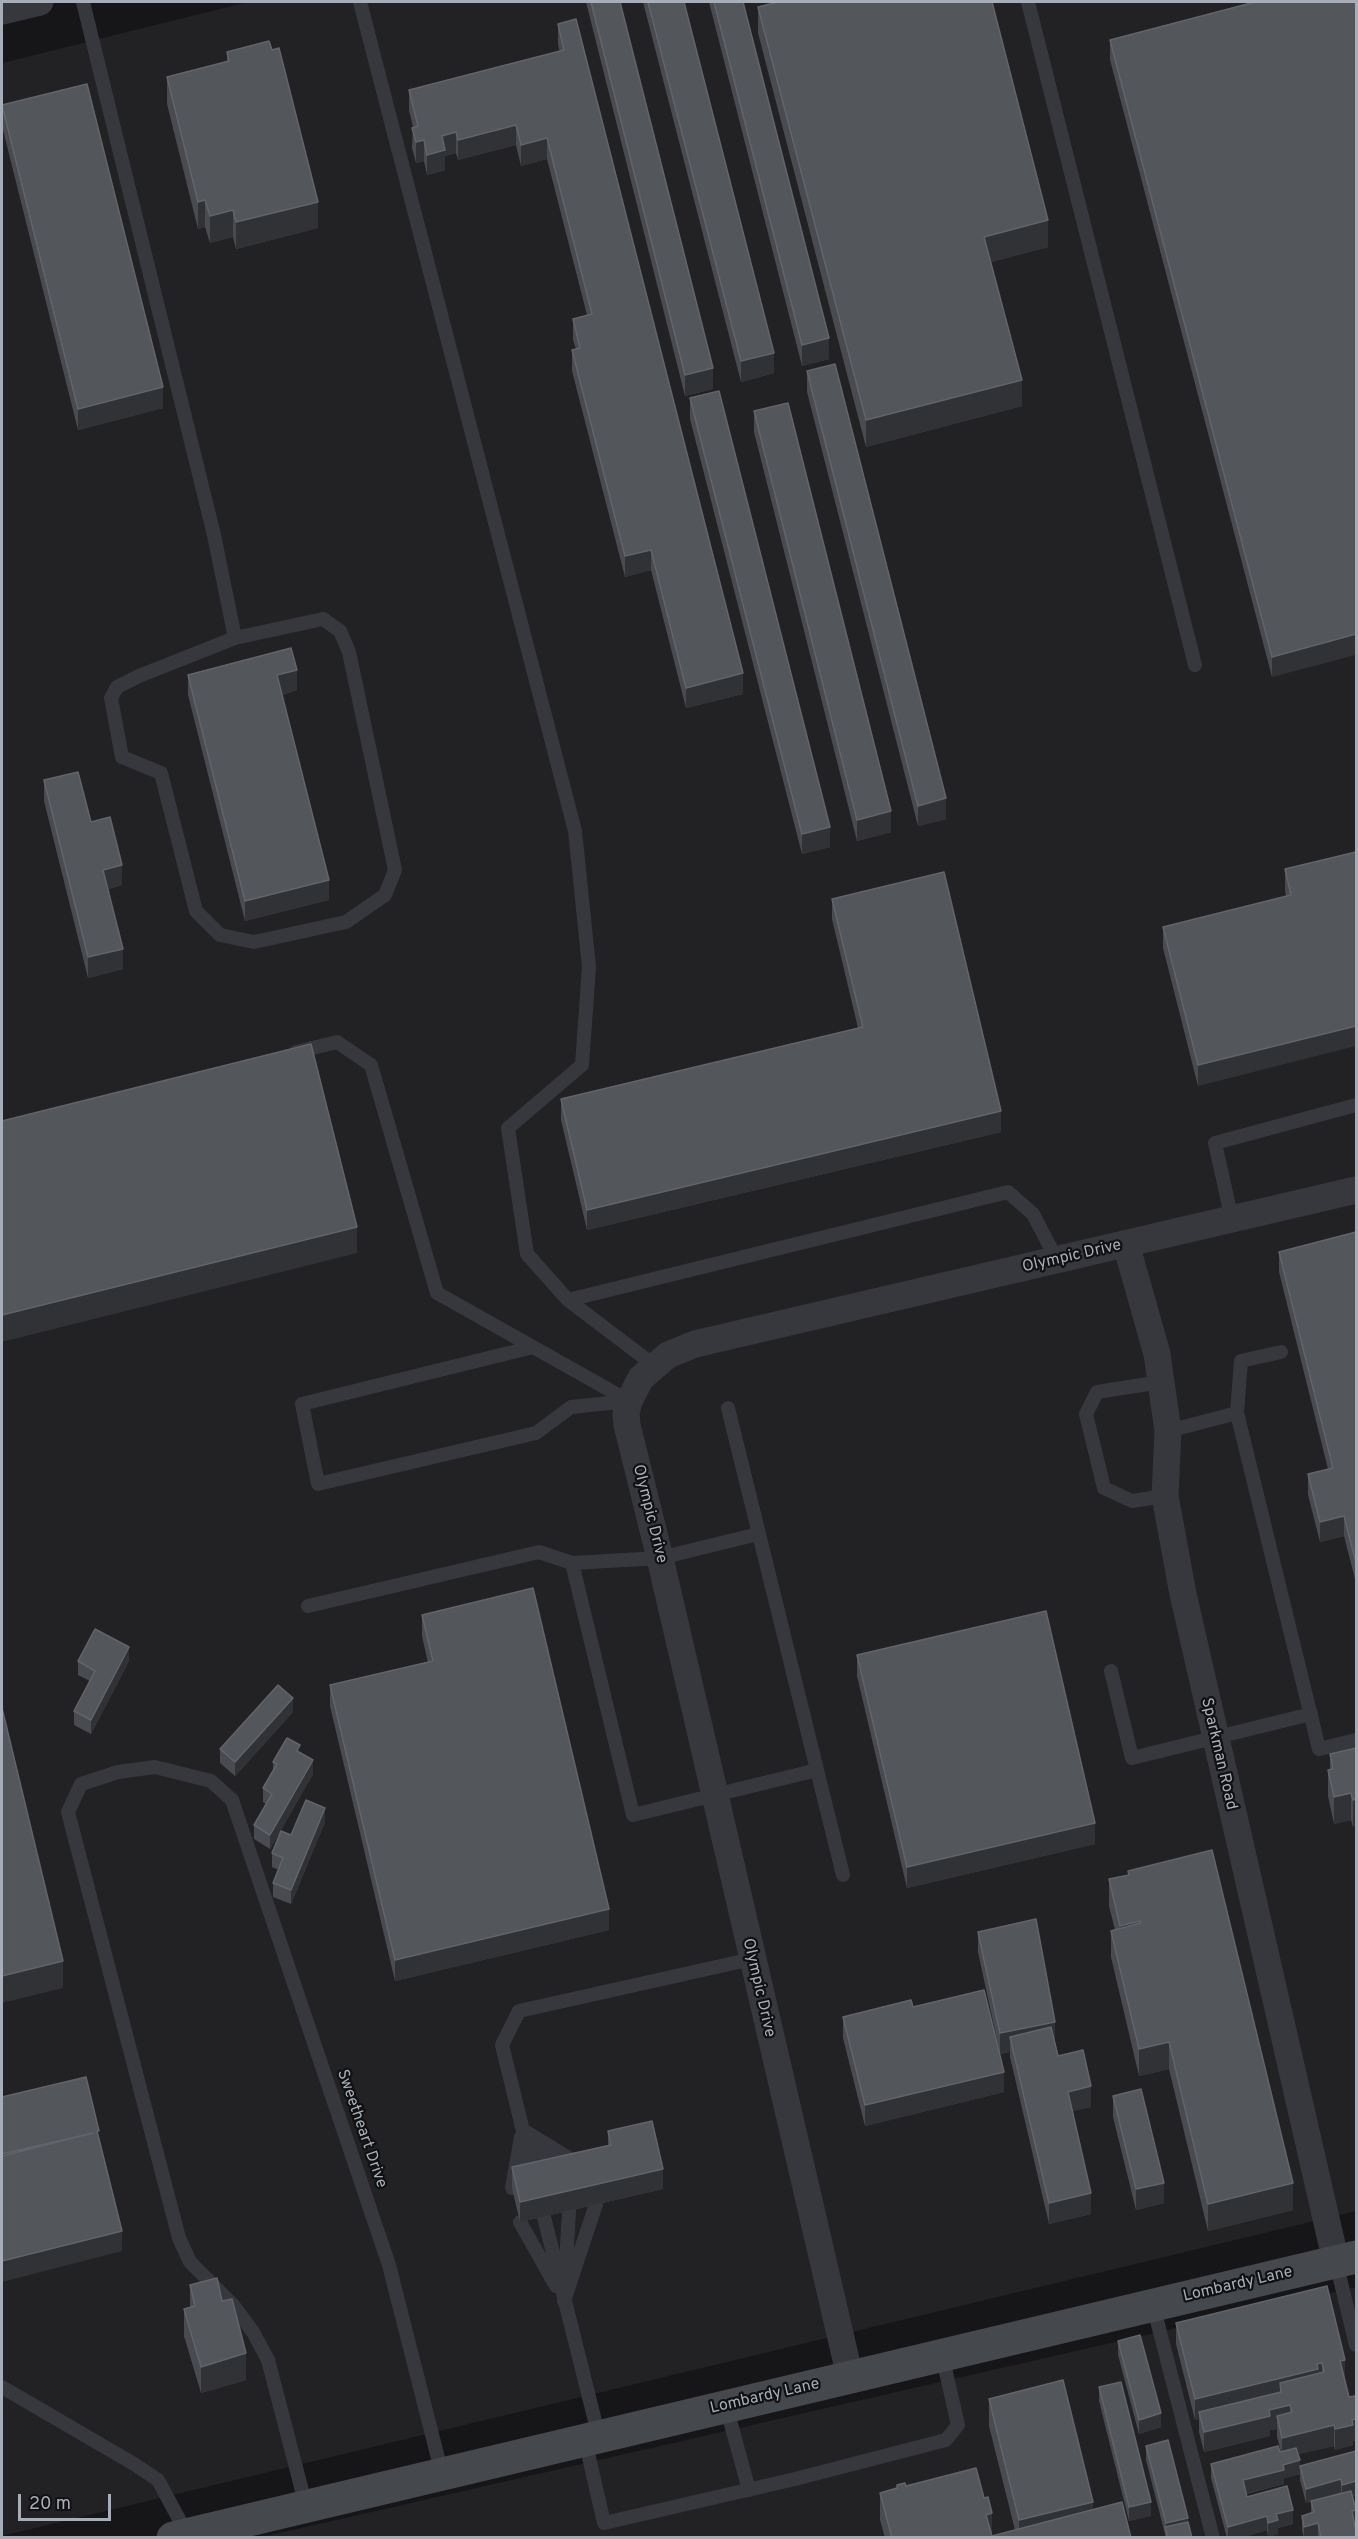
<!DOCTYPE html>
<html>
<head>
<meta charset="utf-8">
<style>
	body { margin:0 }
	#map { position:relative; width:1358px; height:2539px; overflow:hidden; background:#161618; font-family:Overpass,sans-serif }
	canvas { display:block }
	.frame { position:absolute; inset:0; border:3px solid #a8aeb8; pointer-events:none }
	.scale { position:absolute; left:18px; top:2494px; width:93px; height:27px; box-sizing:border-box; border:3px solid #a8aeb8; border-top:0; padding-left:8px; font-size:18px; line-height:21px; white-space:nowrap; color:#a8aeb8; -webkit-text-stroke:4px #111113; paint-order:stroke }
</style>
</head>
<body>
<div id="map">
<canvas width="1358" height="2539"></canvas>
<div class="frame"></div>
<div class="scale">20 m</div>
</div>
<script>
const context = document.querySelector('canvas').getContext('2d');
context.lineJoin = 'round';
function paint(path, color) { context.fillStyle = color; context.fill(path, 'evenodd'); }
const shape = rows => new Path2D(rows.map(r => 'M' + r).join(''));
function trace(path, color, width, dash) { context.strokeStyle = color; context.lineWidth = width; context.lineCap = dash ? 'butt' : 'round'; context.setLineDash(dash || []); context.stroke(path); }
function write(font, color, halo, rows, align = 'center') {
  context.font = font + ' Overpass,sans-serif'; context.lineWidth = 4.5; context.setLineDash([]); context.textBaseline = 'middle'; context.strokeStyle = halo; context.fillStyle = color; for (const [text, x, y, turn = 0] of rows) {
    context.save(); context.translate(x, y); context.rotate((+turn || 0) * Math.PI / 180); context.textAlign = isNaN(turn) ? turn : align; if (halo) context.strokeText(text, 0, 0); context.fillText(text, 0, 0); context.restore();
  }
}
paint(shape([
	[248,2,1356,2,1356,2211,2,2536,2,63],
	[1356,2287,1356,2537,262,2537]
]), '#222225');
trace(shape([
	[83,2,214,535,235,638],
	[360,2,575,831,589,967,582,1065,508,1128,527,1254,568,1300,655,1366],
	[1028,2,1195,665],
	[323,619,340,631,349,652,395,870,385,895,346,922,254,942,220,935,196,911,161,773,122,757,111,698,117,687,139,676,235,638,323,619],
	[296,1052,337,1042,371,1065,437,1293,629,1401],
	[1232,1220,1215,1143,1356,1105],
	[568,1300,1008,1192,1033,1214,1057,1260],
	[533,1347,302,1404,318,1484,536,1433,571,1407,629,1401],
	[1161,1382,1097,1392,1086,1414,1104,1488,1132,1501,1165,1496],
	[728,1408,817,1770],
	[1237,1413,1241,1361,1281,1352],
	[1168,1431,1237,1413,1319,1749,1356,1740],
	[758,1534,660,1558,572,1563,633,1815,817,1770,843,1875],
	[308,1606,539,1552,572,1563],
	[1111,1671,1132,1758,1311,1714],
	[523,2130,580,2165],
	[530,2139,558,2172],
	[535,2180,502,2045,519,2011,752,1959],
	[512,2188,521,2137],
	[544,2217,599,2437],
	[520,2222,556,2286],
	[1336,2262,1356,2345],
	[565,2281,569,2211],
	[564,2301,596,2204],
	[1153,2305,1213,2538],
	[2,2387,134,2464,158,2480,187,2534],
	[726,2406,749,2490],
	[585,2440,604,2523,795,2479,946,2440,958,2425,942,2355],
	[306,2506,268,2360,253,2332,233,2305,190,2262,179,2238,68,1812,81,1784,118,1772,155,1767,211,1781,232,1800,389,2265,442,2474]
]), '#37383d', 14);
trace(shape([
	[2,11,40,2],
	[1126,1244,1157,1354,1168,1431,1165,1496,1183,1594,1336,2262],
	[850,2377,660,1558,627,1425,626,1414,629,1401,641,1378,655,1366,668,1355,695,1344,1356,1190]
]), '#37383d', 27);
trace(shape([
	[173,2538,1356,2257]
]), '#45484d', 33);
paint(shape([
	[586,2,620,2,713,389,685,396],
	[643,2,684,2,774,373,741,382],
	[709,2,743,2,829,359,802,366],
	[1356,2,1272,677,1110,60,1110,40],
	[758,7,1048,247,991,262,1022,406,866,447,758,33],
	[558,24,743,694,686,708,651,570,625,577,572,371,572,350,576,349,573,340,573,319,587,315,547,159,521,166,516,145,458,160,456,153,445,156,445,170,427,175,424,161,416,163,412,148,413,127,409,110,409,90,560,52,558,45],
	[227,52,318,228,236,249,233,237,210,243,205,227,198,229,167,104,167,77,227,61],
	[2,105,163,408,78,430,2,126],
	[807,371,946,819,918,826,807,392],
	[690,398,830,847,802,854,690,419],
	[754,411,891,832,857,841,754,432],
	[188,675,297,690,282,695,329,900,245,921,188,695],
	[44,780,91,822,122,885,108,889,123,969,88,978,44,801],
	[1356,852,1198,1086,1163,948,1163,927,1286,897,1285,890,1285,869],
	[832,899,1001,1132,587,1230,561,1120,561,1099,858,1028,832,919],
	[1356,1232,1356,1583,1344,1536,1320,1542,1308,1495,1308,1474,1328,1469,1279,1272,1279,1252],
	[422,1615,609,1930,395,1981,330,1706,330,1685,428,1663,422,1636],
	[857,1655,1095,1844,907,1888,857,1676],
	[78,1661,129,1661,91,1734,74,1725,74,1711,90,1681,78,1675],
	[293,1712,235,1776,220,1763,220,1749],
	[1356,1748,1353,1827,1351,1820,1334,1824,1328,1796,1328,1770,1330,1769,1330,1754],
	[300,1752,313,1774,270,1849,254,1839,254,1825,266,1804,263,1802,263,1788,273,1770,273,1762],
	[325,1822,291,1904,273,1897,273,1883,279,1870,272,1867,272,1853,291,1835],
	[1128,1871,1293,2210,1208,2231,1169,2069,1139,2076,1111,1957,1111,1931,1115,1930,1109,1906,1109,1879,1128,1875],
	[978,1932,1055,2042,1058,2056,1091,2107,1072,2111,1091,2214,1049,2224,1010,2057,1010,2052,1000,2054,978,1952],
	[913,2007,1004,2092,865,2126,843,2038,843,2017],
	[1113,2096,1164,2203,1136,2210,1113,2117],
	[608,2131,663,2189,520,2222,512,2188,512,2167,608,2145],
	[190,2285,222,2301,246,2380,201,2393,184,2336,184,2309,190,2307],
	[1327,2286,1345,2381,1349,2397,1356,2401,1356,2440,1353,2441,1353,2445,1335,2450,1334,2446,1298,2454,1300,2474,1284,2478,1284,2484,1246,2494,1247,2497,1293,2524,1278,2528,1278,2534,1268,2537,1267,2530,1240,2538,1227,2538,1211,2478,1211,2464,1281,2452,1277,2437,1277,2429,1270,2430,1270,2436,1204,2452,1199,2432,1199,2419,1195,2420,1176,2344,1176,2323],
	[1118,2341,1161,2427,1139,2434,1118,2355],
	[1099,2387,1151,2516,1129,2521,1099,2401],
	[989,2399,1093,2509,1131,2538,885,2538,880,2520,880,2493,897,2488,897,2485,984,2498,992,2536,1015,2530,989,2426],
	[1146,2446,1188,2522,1192,2538,1165,2538,1165,2534,1146,2460],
	[1356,2451,1356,2495,1352,2497,1356,2538,1304,2538,1302,2530,1302,2516,1311,2513,1311,2501,1306,2503,1300,2480,1300,2466]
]), '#494b50');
paint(shape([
	[516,125,516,145,458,160,458,140],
	[456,132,456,153,445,156,445,170,427,175,427,155,442,136],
	[547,138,547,159,521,166,521,145],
	[424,140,424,161,416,163,416,142],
	[205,200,205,227,198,229,198,202],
	[318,202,318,228,236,249,236,222],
	[233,210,233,237,210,243,210,216],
	[1048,220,1048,247,984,264,984,237],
	[829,338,829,359,802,366,802,345],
	[774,353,774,373,741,382,741,361],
	[713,368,713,389,685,396,685,375],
	[1022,380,1022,406,866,447,866,420],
	[163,387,163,408,78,430,78,409],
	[651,550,651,570,625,577,625,556],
	[1356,634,1356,655,1272,677,1272,657],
	[297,670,297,690,277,696,277,675],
	[743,673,743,694,686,708,686,688],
	[946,798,946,819,918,826,918,806],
	[891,811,891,832,857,841,857,820],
	[830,827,830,847,802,854,802,834],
	[122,865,122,885,103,890,103,870],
	[329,880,329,900,245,921,245,901],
	[123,949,123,969,88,978,88,957],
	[1356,1026,1356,1046,1198,1086,1198,1065],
	[1001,1111,1001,1132,587,1230,587,1210],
	[357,1227,357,1253,2,1342,2,1315],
	[1344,1516,1344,1536,1320,1542,1320,1522],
	[129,1647,129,1661,91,1734,91,1720],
	[293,1698,293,1712,235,1776,235,1762],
	[313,1760,313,1774,270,1849,270,1835],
	[1351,1793,1351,1820,1334,1824,1334,1797],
	[1356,1799,1356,1826,1353,1827,1353,1800],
	[325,1808,325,1822,291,1904,291,1890],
	[1095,1823,1095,1844,907,1888,907,1867],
	[609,1909,609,1930,395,1981,395,1960],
	[1140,1921,1140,1948,1120,1952,1120,1926],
	[63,1961,63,1988,2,2003,2,1976],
	[1055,2022,1055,2042,1010,2037,1010,2052,1000,2054,1000,2033],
	[1169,2042,1169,2069,1139,2076,1139,2049],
	[1004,2072,1004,2092,865,2126,865,2105],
	[1091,2086,1091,2107,1068,2112,1068,2092],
	[93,2133,2,2174,2,2154],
	[663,2169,663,2189,520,2222,520,2202],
	[1164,2183,1164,2203,1136,2210,1136,2189],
	[1293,2183,1293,2210,1208,2231,1208,2204],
	[1091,2193,1091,2214,1049,2224,1049,2203],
	[122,2231,122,2251,2,2282,2,2261],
	[246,2353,246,2380,201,2393,201,2367],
	[1345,2360,1345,2380,1340,2361],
	[1322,2363,1322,2384,1281,2392,1280,2383,1280,2399,1199,2412,1199,2419,1195,2420,1195,2399],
	[1290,2405,1290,2426,1277,2416,1277,2429,1270,2430,1270,2436,1204,2452,1204,2432,1269,2410],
	[1161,2413,1161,2427,1139,2434,1139,2420],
	[1356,2419,1356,2440,1353,2441,1353,2445,1335,2450,1335,2429,1352,2420],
	[1334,2425,1334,2446,1282,2458,1282,2438],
	[1300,2460,1300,2474,1284,2478,1284,2484,1243,2494,1243,2480,1283,2465],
	[1341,2479,1341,2493,1306,2503,1306,2489],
	[1356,2481,1356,2495,1342,2499,1342,2485],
	[1093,2502,1093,2529,1019,2538,1019,2520],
	[1151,2502,1151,2516,1129,2521,1129,2507],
	[1293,2510,1293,2524,1278,2528,1278,2534,1268,2537,1268,2523,1276,2514],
	[1356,2510,1356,2524,1352,2525,1352,2511],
	[992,2513,992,2538,986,2515],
	[1267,2516,1267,2530,1240,2538,1228,2538,1228,2527],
	[1188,2518,1188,2532,1166,2530,1166,2523],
	[1318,2523,1318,2537,1304,2538,1304,2527]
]), '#303235');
const building = shape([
	[591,2,620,2,713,368,685,375,591,2],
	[648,2,684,2,774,353,741,361,648,2],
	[714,2,743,2,829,338,802,345,714,2],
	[778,2,992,2,1048,220,984,237,1022,380,866,420,758,7,778,2],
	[1255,2,1356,2,1356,634,1272,657,1110,40,1255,2],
	[576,19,743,673,686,688,651,550,625,556,572,350,580,348,573,319,592,314,547,138,521,145,516,125,458,140,456,132,442,136,445,150,427,155,424,140,416,142,412,128,418,126,409,90,564,50,558,24,576,19],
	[269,41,272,50,279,48,318,202,236,222,233,210,210,216,205,200,198,202,167,77,229,61,227,52,269,41],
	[87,84,163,387,78,409,2,105,87,84],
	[835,364,946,798,918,806,807,371,835,364],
	[719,391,830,827,802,834,690,398,719,391],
	[788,403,891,811,857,820,754,411,788,403],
	[291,648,297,670,277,675,329,880,245,901,188,675,291,648],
	[78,772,91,822,110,817,122,865,103,870,123,949,88,957,44,780,78,772],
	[1356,852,1356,1026,1198,1065,1163,927,1291,895,1285,869,1356,852],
	[944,872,1001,1111,587,1210,561,1099,863,1027,832,899,944,872],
	[311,1044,357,1227,2,1315,2,1121,311,1044],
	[1356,1232,1356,1563,1344,1516,1320,1522,1308,1474,1333,1468,1279,1252,1356,1232],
	[533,1588,609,1909,395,1960,330,1685,433,1661,422,1615,533,1588],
	[1046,1611,1095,1823,907,1867,857,1655,1046,1611],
	[95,1629,129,1647,91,1720,74,1711,95,1671,78,1661,95,1629],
	[278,1685,293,1698,235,1762,220,1749,278,1685],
	[2,1708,63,1961,2,1976,2,1708],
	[287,1738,300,1745,297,1751,313,1760,270,1835,254,1825,272,1794,263,1788,277,1764,273,1762,287,1738],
	[1356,1748,1356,1799,1353,1800,1351,1793,1334,1797,1328,1770,1333,1769,1330,1754,1356,1748],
	[306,1800,325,1808,291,1890,273,1883,283,1858,272,1853,281,1831,291,1835,306,1800],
	[1212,1850,1293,2183,1208,2204,1169,2042,1139,2049,1111,1931,1140,1923,1140,1921,1120,1926,1109,1879,1129,1875,1128,1871,1212,1850],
	[1036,1919,1055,2022,1000,2033,978,1932,1036,1919],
	[984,1990,1004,2072,865,2105,843,2017,911,2000,913,2007,984,1990],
	[1051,2027,1058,2056,1083,2050,1091,2086,1068,2092,1091,2193,1049,2203,1010,2037,1051,2027],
	[86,2077,99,2131,97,2131,122,2231,2,2261,2,2156,93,2133,2,2154,2,2097,86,2077],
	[1141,2089,1164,2183,1136,2189,1113,2096,1141,2089],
	[652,2121,663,2169,520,2202,512,2167,611,2145,608,2131,652,2121],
	[217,2278,222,2301,232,2299,246,2353,201,2367,184,2309,195,2306,190,2285,217,2278],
	[1327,2286,1345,2360,1340,2361,1349,2397,1355,2396,1356,2401,1356,2419,1352,2420,1353,2425,1335,2429,1334,2425,1282,2438,1277,2416,1292,2412,1290,2405,1269,2410,1270,2416,1204,2432,1199,2412,1281,2392,1280,2383,1324,2372,1322,2363,1317,2364,1318,2369,1195,2399,1176,2323,1327,2286],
	[1140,2335,1161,2413,1139,2420,1118,2341,1140,2335],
	[1063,2380,1093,2502,1019,2520,989,2399,1063,2380],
	[1121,2382,1151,2502,1129,2507,1099,2387,1121,2382],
	[1168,2440,1188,2518,1166,2523,1146,2446,1168,2440],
	[1278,2446,1280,2452,1296,2448,1300,2460,1283,2465,1284,2470,1243,2480,1247,2497,1287,2486,1293,2510,1276,2514,1278,2520,1268,2523,1267,2516,1228,2527,1211,2464,1278,2446],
	[1356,2451,1356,2481,1342,2485,1341,2479,1306,2489,1300,2466,1356,2451],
	[976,2468,984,2498,988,2497,992,2513,986,2515,992,2536,1122,2502,1131,2538,892,2538,880,2493,897,2488,897,2485,905,2483,906,2486,976,2468],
	[1351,2491,1356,2510,1352,2511,1356,2532,1356,2538,1321,2538,1318,2523,1304,2527,1302,2516,1314,2512,1311,2501,1351,2491],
	[1188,2522,1192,2538,1168,2538,1165,2527,1188,2522]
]);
paint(building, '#53565b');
trace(building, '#61646a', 1.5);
write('16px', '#a8aeb8', '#111113', [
	["Olympic Drive",1072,1257,-13],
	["Olympic Drive",649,1514,76],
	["Sparkman Road",1218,1754,77],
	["Olympic Drive",758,1988,77],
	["Sweetheart Drive",361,2129,71],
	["Lombardy Lane",1238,2285,-13],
	["Lombardy Lane",765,2397,-13]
]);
</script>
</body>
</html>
